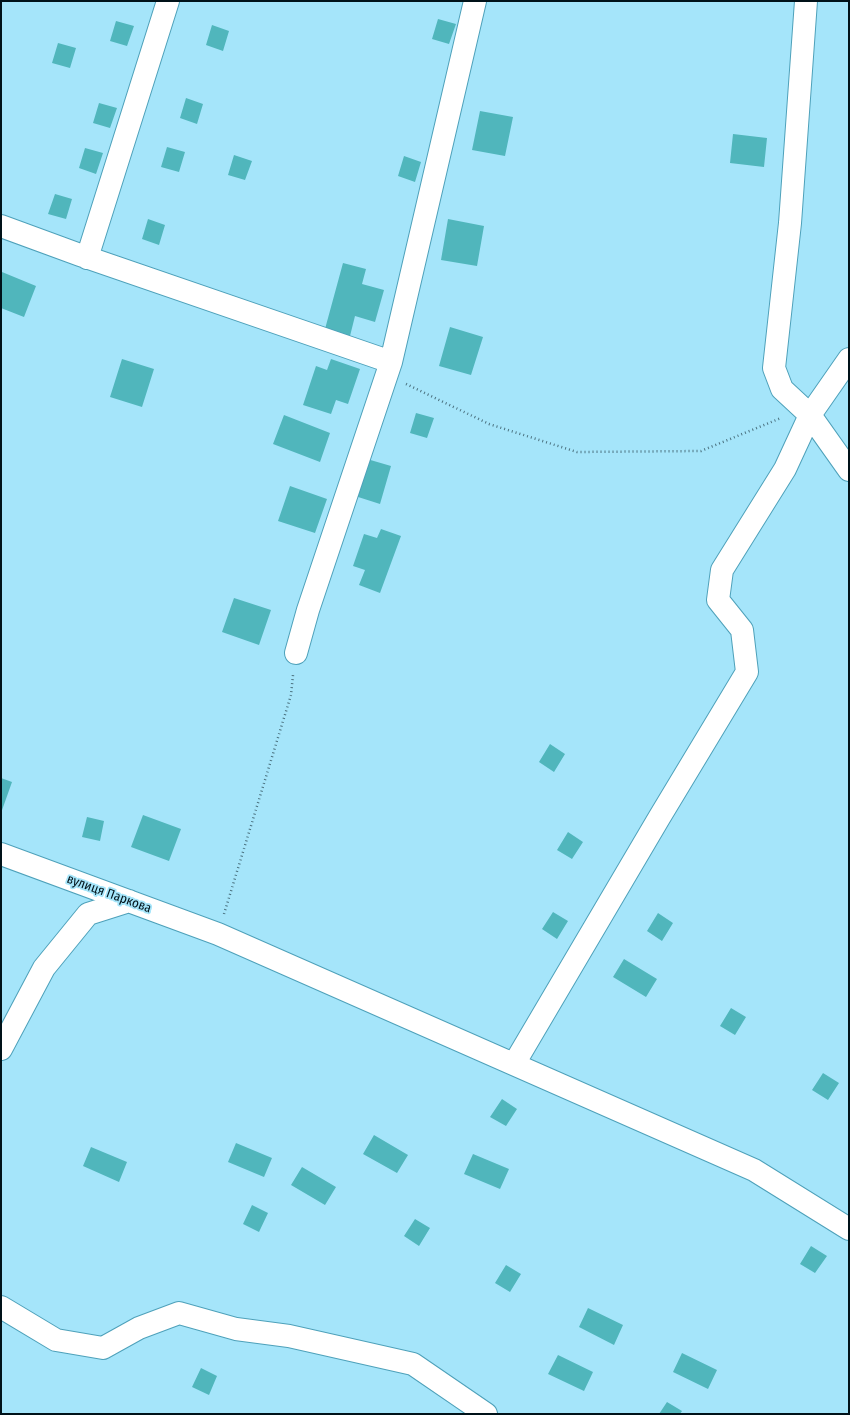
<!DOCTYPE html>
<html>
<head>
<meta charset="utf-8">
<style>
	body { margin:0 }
	#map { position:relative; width:850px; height:1415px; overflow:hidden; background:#a5e5fa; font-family:"Fira Sans Condensed",sans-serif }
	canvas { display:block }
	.frame { position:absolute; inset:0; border:2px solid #001219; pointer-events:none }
</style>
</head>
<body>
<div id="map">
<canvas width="850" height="1415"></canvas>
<div class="frame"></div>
</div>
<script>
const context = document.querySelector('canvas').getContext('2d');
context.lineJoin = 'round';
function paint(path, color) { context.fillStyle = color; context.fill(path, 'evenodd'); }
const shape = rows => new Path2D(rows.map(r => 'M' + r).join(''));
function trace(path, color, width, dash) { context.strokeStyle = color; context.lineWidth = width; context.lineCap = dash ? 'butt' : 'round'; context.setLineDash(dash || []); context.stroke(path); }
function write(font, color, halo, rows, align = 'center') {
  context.font = font + ' "Fira Sans Condensed",sans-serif'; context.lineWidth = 3.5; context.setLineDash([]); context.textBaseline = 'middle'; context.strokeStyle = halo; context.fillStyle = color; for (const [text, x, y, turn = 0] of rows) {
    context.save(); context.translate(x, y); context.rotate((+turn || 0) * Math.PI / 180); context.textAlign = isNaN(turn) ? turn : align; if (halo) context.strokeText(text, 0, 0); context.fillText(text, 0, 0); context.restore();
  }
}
paint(shape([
	[438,19,456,24,449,44,432,39],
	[116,21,134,26,127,46,110,41],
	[212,25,229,31,223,51,206,45],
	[58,43,76,48,70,68,52,63],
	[186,98,203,104,197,124,180,118],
	[99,103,117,108,110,128,93,123],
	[480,111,513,117,505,156,472,150],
	[733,134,767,138,764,167,730,163],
	[167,147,185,152,179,172,161,167],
	[85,148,103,153,96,174,79,168],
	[234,155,252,161,245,180,228,175],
	[404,156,421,162,415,182,398,176],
	[55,194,72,199,66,219,48,214],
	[148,219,165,225,159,245,142,239],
	[448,219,484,226,477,266,441,260],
	[343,263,366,269,362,284,384,290,375,322,355,316,350,336,325,329],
	[2,272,36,286,24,317,1,308,1,275],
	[450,327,483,337,471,375,439,366],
	[122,359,154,369,142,407,110,397],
	[331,359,360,369,348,404,336,400,331,414,303,405,316,366,327,370],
	[416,413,434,418,427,438,410,433],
	[284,415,330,433,320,462,273,444],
	[367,459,391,466,380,504,355,496],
	[290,486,327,499,315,533,278,521],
	[381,529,401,536,380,593,359,585,365,570,353,566,364,534,377,538],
	[234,598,271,610,259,645,222,632],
	[550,744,565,754,554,772,539,762],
	[1,778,12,782,1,813],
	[143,815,181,829,169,861,131,847],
	[87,817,104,821,100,841,82,837],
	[568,832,583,842,572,859,557,850],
	[553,912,568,921,557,939,542,929],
	[658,913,673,923,662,941,647,931],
	[624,959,657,979,646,997,613,977],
	[731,1008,746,1017,735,1035,720,1026],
	[823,1073,839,1083,828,1100,812,1090],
	[502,1099,517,1109,506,1126,490,1117],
	[374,1135,408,1155,397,1173,363,1154],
	[236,1143,272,1158,264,1177,228,1162],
	[91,1147,127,1162,119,1182,83,1166],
	[473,1154,509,1169,500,1189,464,1174],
	[302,1167,336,1187,325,1205,291,1185],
	[252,1205,268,1213,259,1232,243,1224],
	[415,1219,430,1228,419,1246,404,1236],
	[811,1246,827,1256,815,1273,800,1264],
	[506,1265,521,1274,510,1292,495,1283],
	[588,1308,623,1325,614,1345,579,1327],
	[682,1353,717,1370,708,1389,673,1372],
	[558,1355,593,1372,584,1391,548,1374],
	[201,1368,217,1376,209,1395,192,1387],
	[667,1402,682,1411,680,1414,659,1414]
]), '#50b6bc');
const minor = shape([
	[806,1,790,223,774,368,782,389,810,415,849,470],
	[1,226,80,255,391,362],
	[87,258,168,1],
	[296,653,308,610,391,362,475,1],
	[1,854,218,934,754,1170,849,1229],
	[1,1049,44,968,88,914,129,901],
	[514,1064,659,818,747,672,742,630,718,600,722,570,785,469,810,415,849,359],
	[1,1307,56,1340,103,1348,139,1328,179,1313,236,1329,289,1336,413,1364,486,1414]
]);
trace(minor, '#4ea1ba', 24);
trace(shape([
	[406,384,489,424,577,452,701,451,781,418],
	[224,914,291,695,293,675]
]), '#4c7381', 2.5, [1, 3]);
trace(minor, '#fff', 22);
write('13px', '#001219', '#a5e5fa', [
	["вулиця Паркова",109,894,20]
]);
</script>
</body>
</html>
